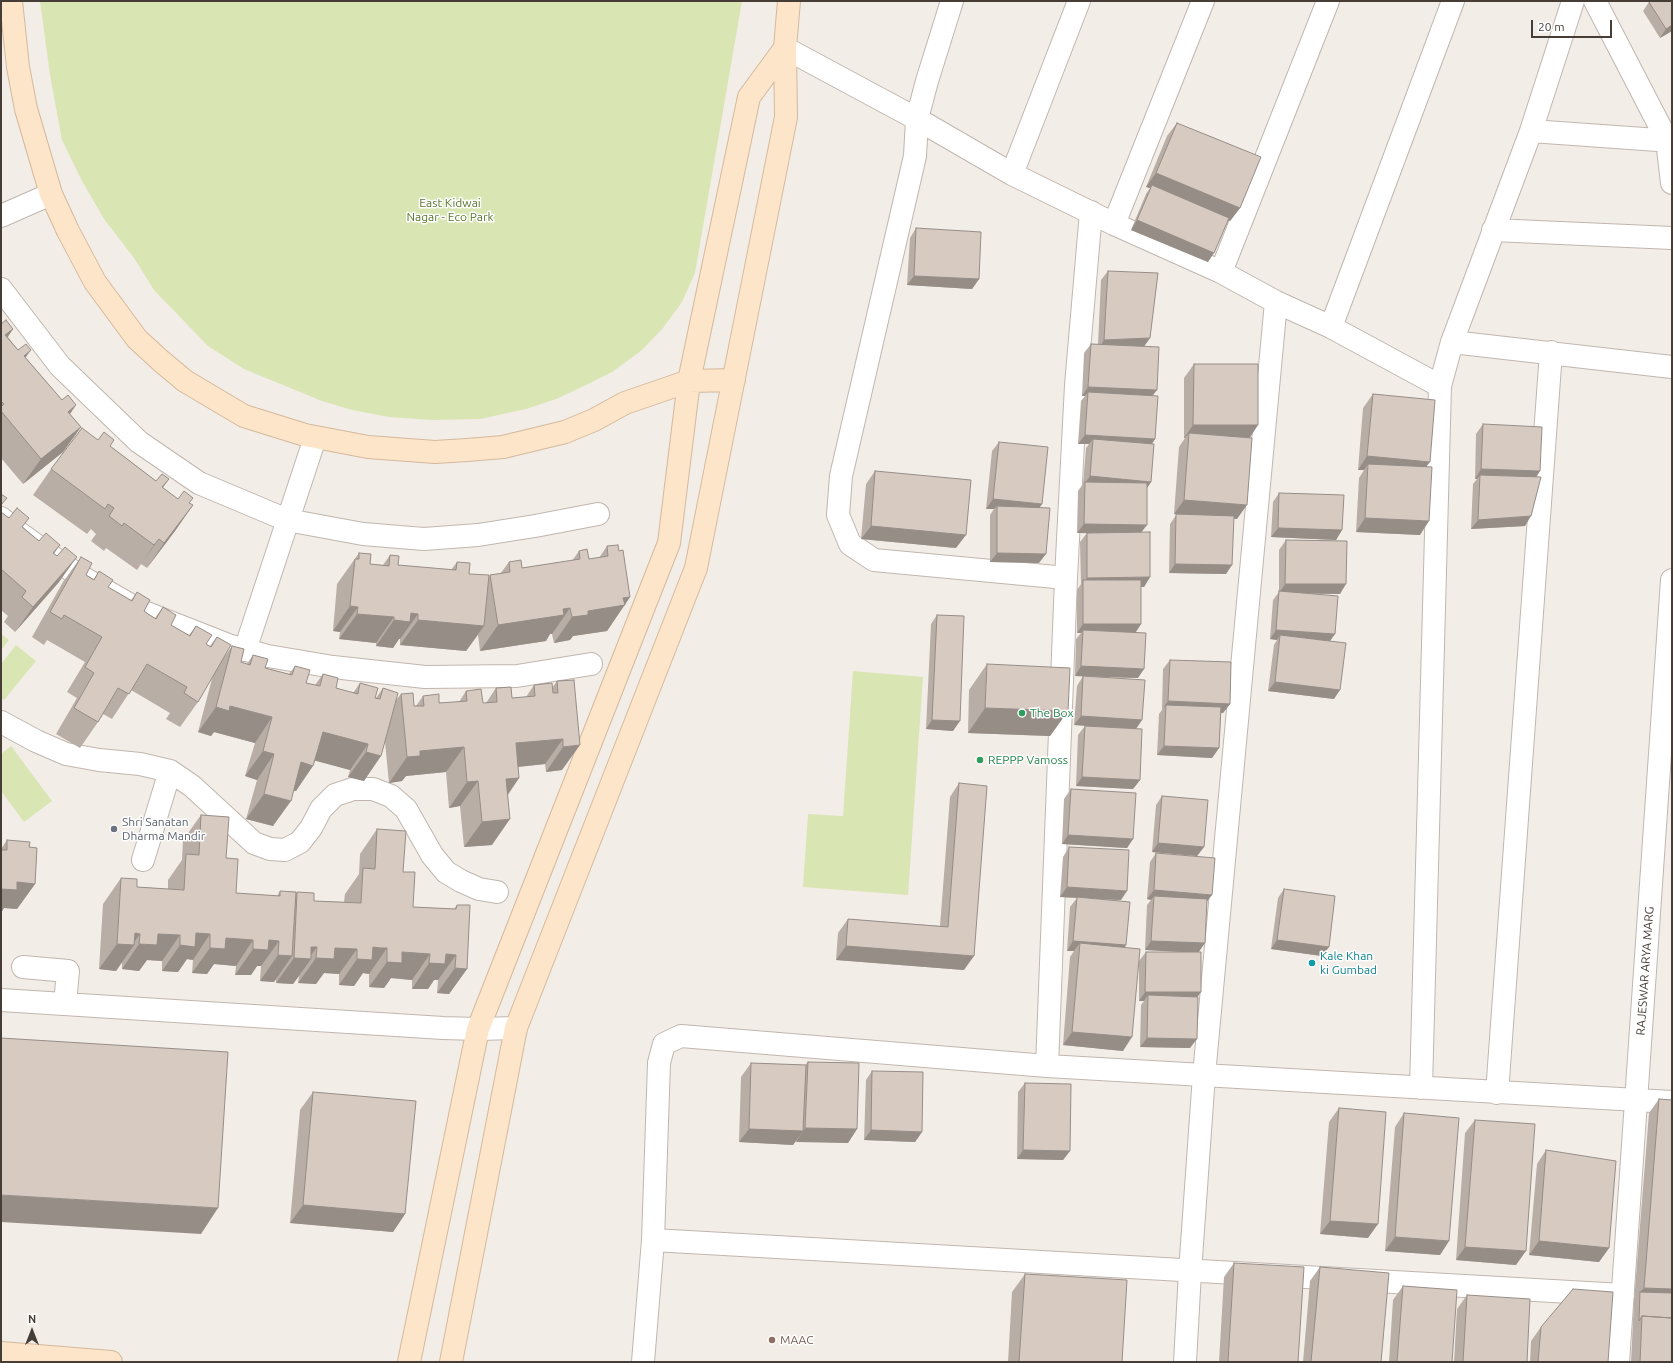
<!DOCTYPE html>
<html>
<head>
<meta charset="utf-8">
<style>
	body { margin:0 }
	#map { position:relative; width:1673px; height:1363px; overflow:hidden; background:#f3ede8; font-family:Ubuntu,sans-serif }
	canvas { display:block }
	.frame { position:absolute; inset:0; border:2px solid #463d37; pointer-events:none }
	.north { position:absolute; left:12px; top:1311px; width:40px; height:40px; -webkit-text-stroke:3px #fff; paint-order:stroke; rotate:0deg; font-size:11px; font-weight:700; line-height:16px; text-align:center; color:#463d37 }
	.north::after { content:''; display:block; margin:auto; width:14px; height:18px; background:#463d37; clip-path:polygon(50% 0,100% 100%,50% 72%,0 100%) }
	.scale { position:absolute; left:1531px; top:20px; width:81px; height:18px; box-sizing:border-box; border:2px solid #463d37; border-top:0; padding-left:5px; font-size:12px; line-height:14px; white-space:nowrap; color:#463d37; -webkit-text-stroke:3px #fff; paint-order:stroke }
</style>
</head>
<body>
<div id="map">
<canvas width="1673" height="1363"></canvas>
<div class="frame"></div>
<div class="north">N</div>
<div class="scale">20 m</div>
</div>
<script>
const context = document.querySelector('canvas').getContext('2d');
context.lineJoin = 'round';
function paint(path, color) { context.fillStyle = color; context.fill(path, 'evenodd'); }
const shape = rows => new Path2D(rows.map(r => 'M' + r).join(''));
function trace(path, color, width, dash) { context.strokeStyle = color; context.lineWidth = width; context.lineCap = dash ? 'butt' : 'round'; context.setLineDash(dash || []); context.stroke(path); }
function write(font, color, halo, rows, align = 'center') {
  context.font = font + ' Ubuntu,sans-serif'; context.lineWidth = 3; context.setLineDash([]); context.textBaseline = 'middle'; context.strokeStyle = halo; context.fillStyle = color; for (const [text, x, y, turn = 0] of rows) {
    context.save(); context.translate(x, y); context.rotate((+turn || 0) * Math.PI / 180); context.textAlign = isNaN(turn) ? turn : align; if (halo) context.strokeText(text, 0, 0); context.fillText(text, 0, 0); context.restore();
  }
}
paint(shape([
	[40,1,742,1,695,273,682,302,663,328,642,350,612,372,584,386,556,399,526,409,480,419,431,420,389,417,352,410,322,401,244,369,208,346,154,290,134,258,104,219,82,181,62,140,50,75],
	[1,634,9,640,1,650],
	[16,645,36,661,4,700,1,698,1,664],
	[853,671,923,677,908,895,803,887,808,814,843,816],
	[11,746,52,801,24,822,1,791,1,754]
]), '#d9e5b3');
const street = shape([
	[952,1,927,81,917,119,915,156,841,476,838,515,850,544,874,560,1066,578],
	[1595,1,1667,140,1672,183],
	[785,48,917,119,1012,174,1114,224,1221,272,1276,302,1331,327,1440,386],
	[1531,131,1672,141],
	[1012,174,1079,1],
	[1,216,51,194],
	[1114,224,1203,1],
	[1493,230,1672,238],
	[1221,272,1328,1],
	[1,289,60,366,139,442,199,483,287,520,363,534,424,539,478,535,535,526,598,514],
	[1331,327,1453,1],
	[1452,342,1672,367],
	[1,518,22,535,75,573,139,610,228,645,268,656,333,667,425,677,517,676,591,664],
	[245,650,315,438],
	[1,722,36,741,66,754,99,760,140,764,170,771,192,786,254,843,270,849,285,850,300,842,311,828,321,809,335,795,353,789,373,789,391,796,406,809,432,855,446,872,461,881,479,889,497,892],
	[143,860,170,771],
	[23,967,68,971,65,1004],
	[1,1000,443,1028,478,1029,516,1028],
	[1047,1066,1066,578,1076,385,1091,212],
	[1421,1088,1440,386,1452,342,1531,131,1573,1],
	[1497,1093,1551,352],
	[653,1240,1623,1295],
	[643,1362,653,1240,659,1063,664,1044,681,1036,1047,1066,1672,1102],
	[1185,1362,1190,1272,1204,1075,1276,302],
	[1618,1362,1672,580]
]);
const secondary = shape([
	[11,1,18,67,26,109,51,194,68,231,95,282,137,339,161,361,185,381,244,416,305,435,368,447,435,452,467,450,503,447,565,432,594,420,625,403,689,381,734,380],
	[1,1353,111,1362],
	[409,1362,478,1029,669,543,689,381,749,97,785,48],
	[451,1362,516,1028,696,568,786,117,785,48,789,1]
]);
trace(street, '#c1b6ae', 24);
trace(secondary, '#d4b99c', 24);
trace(street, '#fff', 22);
trace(secondary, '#fce5c9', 22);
paint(shape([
	[1672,1,1672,31,1660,38,1643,11,1649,2],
	[1177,123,1240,208,1230,221,1228,221,1208,262,1131,230,1146,194,1150,188,1146,187,1167,136],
	[916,228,979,279,972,289,907,285,910,238],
	[1108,271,1150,338,1144,346,1153,396,1155,439,1152,444,1151,482,1147,488,1142,532,1150,577,1144,587,1141,587,1141,624,1136,632,1138,678,1075,676,1076,639,1081,633,1077,633,1077,590,1081,584,1080,542,1087,533,1077,533,1078,491,1083,484,1086,448,1089,444,1078,444,1081,401,1085,396,1082,396,1084,353,1091,344,1098,344,1101,280],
	[1,324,13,329,8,337,18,350,26,358,62,400,76,405,70,414,81,427,63,452,23,484,1,458],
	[1194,364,1250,438,1237,519,1234,518,1226,574,1169,573,1170,524,1177,514,1174,514,1179,447,1185,438,1184,438,1184,378],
	[1373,394,1426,467,1420,535,1356,532,1359,478,1364,470,1358,470,1363,408],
	[1483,424,1537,477,1525,526,1471,529,1473,484,1477,479,1475,479,1476,434],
	[98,440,110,446,156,481,169,479,163,488,178,499,189,503,193,505,175,531,147,568,141,564,137,570,106,548,104,551,91,541,96,534,91,529,87,534,33,495,51,469],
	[999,442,1042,504,1039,508,1039,563,990,562,990,515,994,509,986,509,992,451],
	[875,471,956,548,861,539,866,484],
	[1279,493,1342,530,1336,540,1271,537,1273,502],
	[1,512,9,518,23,527,39,541,60,545,54,554,59,582,15,632,4,622,8,616,1,610],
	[1286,540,1340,594,1306,593,1330,641,1334,699,1268,691,1274,645,1277,640,1270,639,1273,600,1279,592,1279,550],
	[607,546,619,551,630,597,607,631,573,636,570,640,554,643,552,634,550,634,546,641,480,651,478,635,466,651,400,645,400,639,399,639,393,648,376,646,376,643,339,639,340,632,333,631,337,584,359,553,370,564,383,565,390,555,398,565,451,570,457,562,469,574,488,578,490,575,500,574,509,562,522,568,572,561,579,551,589,559,599,558],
	[81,557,86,575,94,579,99,571,108,587,131,600,137,592,144,611,155,618,163,607,171,625,189,635,196,626,206,644,210,646,217,637,222,660,232,646,241,662,247,664,253,655,265,668,289,674,295,666,306,683,315,685,323,674,336,688,353,693,360,683,375,698,376,698,383,688,396,700,401,694,414,706,416,706,423,696,439,703,459,702,466,691,483,703,486,703,496,688,512,698,526,697,534,685,552,688,557,681,574,680,562,770,546,772,545,764,518,767,519,778,508,795,492,845,464,847,460,806,449,808,446,772,406,776,402,781,389,783,385,742,364,781,348,777,350,770,315,760,296,791,293,791,273,826,246,819,257,780,245,776,255,743,214,732,211,736,198,732,213,675,198,702,180,727,166,719,170,713,131,690,112,719,103,714,98,722,80,748,56,734,77,698,67,692,85,662,47,640,44,645,32,637,63,582],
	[937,615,953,731,926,729,931,624],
	[1170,660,1230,704,1223,713,1221,713,1219,748,1212,758,1157,755,1159,714,1162,710,1163,669],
	[987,664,1068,711,1050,736,968,733,969,690],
	[1083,676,1142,720,1136,728,1140,780,1133,789,1076,786,1078,735,1085,726,1087,726,1074,725,1077,686],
	[959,783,964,970,836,960,838,933,848,919,940,926,950,797],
	[1071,789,1133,839,1127,848,1062,844,1064,799],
	[1162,796,1204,847,1197,856,1152,852,1156,805],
	[201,815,226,858,236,893,277,896,280,891,295,895,297,892,314,901,344,902,345,894,359,874,360,854,377,829,403,872,413,907,454,909,457,905,467,969,449,994,437,993,438,980,434,980,428,989,412,989,412,980,391,978,384,988,369,987,369,974,363,973,354,986,339,985,339,974,324,973,316,984,298,983,299,976,293,984,276,983,276,979,274,982,260,981,261,966,257,966,251,975,235,975,236,966,214,964,207,974,192,973,193,960,187,959,178,972,162,971,162,961,147,960,139,971,122,969,122,962,116,971,99,969,103,904,121,878,137,887,168,889,168,880,182,860,183,840],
	[7,840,29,847,35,884,17,909,4,908,1,913,1,849],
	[1069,847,1121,900,1092,899,1126,945,1125,947,1123,1051,1063,1045,1070,957,1074,951,1067,951,1070,907,1077,898,1060,897,1063,857],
	[1156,853,1207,901,1199,952,1198,997,1190,1048,1140,1047,1141,1005,1144,1001,1139,1001,1139,961,1146,952,1191,952,1145,950,1147,905,1151,900,1147,899,1150,862],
	[1284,889,1322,956,1271,949,1278,898],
	[808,1062,857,1129,848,1143,796,1141,793,1145,739,1142,741,1077,751,1063,805,1065],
	[872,1071,922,1132,915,1142,864,1140,866,1080],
	[1025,1083,1070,1151,1063,1160,1017,1159,1018,1092],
	[313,1092,405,1214,393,1232,290,1223,300,1110],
	[1659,1099,1672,1362,1631,1362,1634,1301,1649,1113],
	[1339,1108,1368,1238,1320,1234,1329,1122],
	[1404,1113,1449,1241,1440,1255,1385,1251,1395,1127],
	[1475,1120,1516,1265,1456,1260,1465,1133],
	[1546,1150,1609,1248,1599,1262,1529,1255,1537,1164],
	[1234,1263,1298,1362,1219,1362,1224,1277],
	[1320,1267,1381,1362,1303,1362,1310,1281],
	[1025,1274,1122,1362,1008,1362,1012,1292],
	[1403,1286,1452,1362,1389,1362,1393,1300],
	[1467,1295,1527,1362,1454,1362,1457,1309],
	[1541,1327,1608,1362,1530,1362,1531,1341]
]), '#b9aea6');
paint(shape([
	[1672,25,1672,31,1660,38,1666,29],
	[1156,173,1240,208,1230,221,1151,189,1152,185,1150,188,1146,187],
	[1137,220,1214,253,1208,262,1131,230],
	[914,276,979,279,972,289,907,285],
	[13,329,1,346,5,335],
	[1150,338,1143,348,1098,350,1104,340],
	[31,350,13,375,24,356],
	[1088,387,1157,390,1150,399,1088,392,1085,396,1082,396],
	[76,405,58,431,68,412],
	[1193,425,1258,425,1249,439,1189,433,1185,438,1184,438],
	[81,427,63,452,23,484,41,459],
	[1085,435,1155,439,1149,448,1093,439,1089,444,1078,444],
	[1367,456,1430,462,1420,475,1368,464,1364,470,1358,470],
	[1481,469,1540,471,1534,481,1480,475,1477,479,1475,479],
	[1090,476,1151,482,1145,491,1085,483],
	[993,499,1042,504,1035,514,997,506,994,509,986,509],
	[1184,500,1247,505,1237,519,1174,514],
	[193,505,175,531,147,568,164,543],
	[1531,516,1525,526,1471,529,1478,520],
	[1365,518,1429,521,1420,535,1356,532],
	[1084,524,1147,525,1140,534,1077,533],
	[871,526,966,535,956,548,861,539],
	[1278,528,1342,530,1336,540,1271,537],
	[159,539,141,564,137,570,154,545],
	[997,553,1046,554,1039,563,990,562],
	[77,557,59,582,15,632,33,607],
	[1175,564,1232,565,1226,574,1169,573],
	[1150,577,1144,587,1083,587,1083,584,1087,578],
	[1285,584,1346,584,1340,594,1279,593],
	[630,597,607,631,573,636,570,640,554,643,572,617,623,598],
	[350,606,358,607,340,632,333,631],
	[570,608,552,634,550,634,546,641,480,651,498,625,563,609],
	[411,613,418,614,400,639,399,639,393,648,376,646,394,620],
	[357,614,394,617,376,643,339,639],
	[418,620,484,626,466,651,400,645],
	[1083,624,1141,624,1135,633,1083,630,1081,633,1077,633],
	[1276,630,1335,634,1328,644,1280,635,1277,640,1270,639],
	[1081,666,1144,669,1138,678,1075,676],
	[1275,682,1340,690,1334,699,1268,691],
	[1168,701,1230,704,1223,713,1166,711,1166,705,1162,710],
	[230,706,272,717,255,743,214,732,211,736,198,732,216,707],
	[985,708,1068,711,1050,736,968,733],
	[1081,716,1142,720,1136,729,1074,725],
	[932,720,960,721,953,731,926,729],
	[323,732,368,744,350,770,305,758],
	[563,739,545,764,498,769,516,743],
	[580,745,562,770,546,772,563,747],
	[1164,746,1219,748,1212,758,1157,755],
	[464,747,446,772,406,776,402,781,389,783,407,757,420,751],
	[263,751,274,754,257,780,245,776],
	[366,752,381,756,364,781,348,777],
	[301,762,313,766,296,791,283,788],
	[1082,777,1140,780,1133,789,1076,786],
	[519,778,501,804,506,779],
	[478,781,460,806,449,808,467,782],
	[264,794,291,801,273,826,246,819],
	[510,819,492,845,464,847,482,822],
	[1068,835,1133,839,1127,848,1062,844],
	[1158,843,1204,847,1197,856,1152,852],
	[17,882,35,884,17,909,4,908,1,913,1,889],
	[1067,887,1127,891,1121,900,1060,897],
	[1154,890,1212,895,1205,904,1154,896,1151,900,1147,899],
	[135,933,140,934,132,945,134,945,116,971,99,969,117,944],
	[196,933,210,934,193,960,187,959,178,972,162,971,180,945],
	[158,934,180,935,162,961,147,960,139,971,122,969,139,944],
	[226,938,253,940,236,966,214,964,207,974,192,973,210,948],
	[269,940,279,941,261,966,257,966,251,975,235,975,253,949],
	[1277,940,1329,947,1322,956,1271,949],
	[1073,941,1126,945,1120,955,1080,943,1074,951,1067,951],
	[1151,941,1205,943,1198,953,1145,950],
	[846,946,974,956,964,970,836,960],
	[311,947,317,947,309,958,311,959,293,984,276,983,294,958],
	[373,947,387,948,369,974,363,973,354,986,339,985,357,959],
	[335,948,357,949,339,974,324,973,316,984,298,983,316,958],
	[402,952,430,954,412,980,391,978,384,988,369,987,387,962],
	[446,954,456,955,438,980,434,980,428,989,412,989,429,963],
	[278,955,292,956,274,982,260,981],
	[455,968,467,969,449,994,437,993],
	[1145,992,1201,992,1194,1002,1148,995,1144,1001,1139,1001],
	[1072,1032,1132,1037,1123,1051,1063,1045],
	[1147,1038,1197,1039,1190,1048,1140,1047],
	[805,1128,857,1129,848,1143,796,1142],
	[749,1129,803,1131,793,1145,739,1142],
	[871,1130,922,1132,915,1142,864,1140],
	[1023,1150,1070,1151,1063,1160,1017,1159],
	[1,1195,218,1208,201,1234,1,1222],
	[303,1205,405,1214,393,1232,290,1223],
	[1330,1221,1378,1224,1368,1238,1320,1234],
	[1395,1237,1449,1241,1440,1255,1385,1251],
	[1539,1241,1609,1248,1599,1262,1529,1255],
	[1465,1247,1526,1251,1516,1265,1456,1260],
	[1644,1288,1672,1289,1672,1303,1640,1292]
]), '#968d87');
const building = shape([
	[1650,1,1672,1,1672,25,1666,29,1649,2,1650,1],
	[1177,123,1261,157,1240,208,1156,173,1177,123],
	[1152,185,1229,218,1214,253,1137,220,1152,185],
	[916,228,981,232,979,279,914,276,916,228],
	[1108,271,1158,273,1150,338,1104,340,1108,271],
	[6,320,13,329,5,335,18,350,26,344,31,350,24,356,62,400,68,395,76,405,68,412,81,427,41,459,1,411,1,407,4,404,1,401,1,324,6,320],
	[1091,344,1159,347,1157,390,1088,387,1091,344],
	[1194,364,1258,364,1258,425,1193,425,1194,364],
	[1088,392,1158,396,1155,439,1085,435,1088,392],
	[1373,394,1435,400,1430,462,1367,456,1373,394],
	[1483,424,1542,427,1540,471,1481,469,1483,424],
	[82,428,98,440,104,432,114,440,110,446,156,481,162,474,169,479,162,487,178,499,184,491,193,498,189,503,193,505,164,543,159,539,154,545,124,523,122,526,109,516,114,508,108,504,105,509,51,469,82,428],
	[1189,433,1252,438,1247,505,1184,500,1189,433],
	[1093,439,1154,444,1151,482,1090,476,1093,439],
	[999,442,1048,447,1042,504,993,499,999,442],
	[1368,464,1432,467,1429,521,1365,518,1368,464],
	[875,471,971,480,966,535,871,526,875,471],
	[1480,475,1541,477,1531,516,1478,520,1480,475],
	[1085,482,1147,483,1147,525,1084,524,1085,482],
	[1279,493,1344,495,1342,530,1278,528,1279,493],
	[1,494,7,498,1,505,1,494],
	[997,506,1050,508,1046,554,997,553,997,506],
	[17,508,29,518,22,527,39,541,46,533,60,545,53,553,57,556,65,547,77,557,33,607,22,597,26,591,1,569,1,512,9,518,17,508],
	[1176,514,1234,516,1232,565,1175,564,1176,514],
	[1150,532,1150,577,1087,578,1087,533,1150,532],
	[1286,540,1347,541,1346,584,1285,584,1286,540],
	[618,545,619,551,623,550,630,597,623,598,625,605,588,611,588,615,572,617,570,608,563,609,564,615,498,625,490,575,510,572,509,562,521,560,522,568,580,559,579,551,587,549,589,559,608,556,607,546,618,545],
	[359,553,371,554,370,564,389,566,390,555,399,556,398,565,456,570,457,562,470,563,469,574,489,575,484,626,418,620,418,614,411,613,410,622,394,620,394,617,357,614,358,607,350,606,355,559,359,559,359,553],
	[81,557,92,563,86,575,94,580,99,571,113,580,108,587,132,601,137,592,150,600,144,611,148,614,156,619,163,607,176,615,171,625,190,636,196,626,212,635,206,644,211,647,217,637,231,645,198,702,184,693,187,687,147,664,129,694,118,688,98,722,74,708,94,673,85,667,102,637,64,615,62,619,50,612,81,557],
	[1083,580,1141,580,1141,624,1083,624,1083,580],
	[1279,591,1338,596,1335,634,1276,630,1279,591],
	[937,615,964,616,960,721,932,720,937,615],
	[1083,630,1146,633,1144,669,1081,666,1083,630],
	[1280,635,1346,643,1340,690,1275,682,1280,635],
	[232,646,244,649,241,662,250,665,253,655,268,659,265,668,292,675,295,666,310,670,306,683,320,686,323,674,338,678,336,688,358,694,360,683,378,688,375,698,380,699,383,688,398,693,381,756,366,752,368,744,323,732,313,766,301,762,291,801,264,794,274,754,263,751,272,717,230,706,229,711,216,707,232,646],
	[1170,660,1231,662,1230,704,1168,701,1170,660],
	[987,664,1070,668,1068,711,985,708,987,664],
	[1083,676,1145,680,1142,720,1081,716,1083,676],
	[574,680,580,745,563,747,563,739,516,743,519,778,506,779,510,819,482,822,478,781,467,782,464,747,420,751,420,756,407,757,401,694,413,693,414,706,424,706,423,696,439,694,439,703,467,701,466,691,481,689,483,703,497,702,496,688,511,687,512,698,535,696,534,685,552,683,553,693,558,693,557,681,574,680],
	[1166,705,1221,707,1219,748,1164,746,1166,705],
	[1085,726,1142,729,1140,780,1082,777,1085,726],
	[959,783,987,786,974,956,846,946,848,919,948,927,959,783],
	[1071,789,1136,793,1133,839,1068,835,1071,789],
	[1162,796,1208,800,1204,847,1158,843,1162,796],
	[201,815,229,817,226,858,238,859,236,893,280,896,280,891,296,892,292,956,278,955,279,941,269,940,268,950,253,949,253,940,226,938,225,949,210,948,210,934,196,933,195,947,180,945,180,935,158,934,157,945,139,944,140,934,135,933,134,945,117,944,121,878,137,879,137,887,184,890,186,854,199,855,201,815],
	[377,829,406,831,403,872,415,872,413,907,456,909,457,905,470,905,467,969,455,968,456,955,446,954,445,964,429,963,430,954,402,952,402,963,387,962,387,948,381,948,373,947,372,960,357,959,357,949,335,948,334,959,316,958,317,947,311,947,311,959,294,958,297,892,314,893,314,901,361,903,363,868,375,869,377,829],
	[7,840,30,842,29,847,37,848,35,884,17,882,17,890,1,889,1,850,7,850,7,840],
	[1069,847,1129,850,1127,891,1067,887,1069,847],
	[1156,853,1215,858,1212,895,1154,890,1156,853],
	[1284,889,1335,896,1329,947,1277,940,1284,889],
	[1154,896,1207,899,1205,943,1151,941,1154,896],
	[1077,897,1130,902,1126,945,1073,941,1077,897],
	[1080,943,1140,949,1132,1037,1072,1032,1080,943],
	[1146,952,1201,952,1201,992,1145,992,1146,952],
	[1148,995,1198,997,1197,1039,1147,1038,1148,995],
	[1,1038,228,1052,218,1208,1,1195,1,1038],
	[808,1062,859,1063,857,1129,805,1128,808,1062],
	[751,1063,806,1065,803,1131,749,1129,751,1063],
	[872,1071,923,1072,922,1132,871,1130,872,1071],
	[1025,1083,1071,1084,1070,1151,1023,1150,1025,1083],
	[313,1092,416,1101,405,1214,303,1205,313,1092],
	[1659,1099,1672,1100,1672,1289,1644,1288,1659,1099],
	[1339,1108,1386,1112,1378,1224,1330,1221,1339,1108],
	[1404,1113,1459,1118,1449,1241,1395,1237,1404,1113],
	[1475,1120,1535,1124,1526,1251,1465,1247,1475,1120],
	[1546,1150,1616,1161,1609,1248,1539,1241,1546,1150],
	[1234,1263,1304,1267,1298,1362,1228,1362,1234,1263],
	[1320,1267,1389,1273,1381,1362,1311,1362,1320,1267],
	[1025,1274,1127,1280,1122,1362,1019,1362,1025,1274],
	[1403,1286,1457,1290,1452,1362,1397,1362,1403,1286],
	[1573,1289,1613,1292,1608,1362,1538,1362,1541,1327,1573,1289],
	[1640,1292,1672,1293,1672,1318,1642,1316,1639,1321,1640,1292],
	[1467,1295,1530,1299,1527,1362,1463,1362,1467,1295],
	[1642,1316,1672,1318,1672,1362,1640,1362,1642,1316]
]);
paint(building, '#d7cac1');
trace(building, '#968d87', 1);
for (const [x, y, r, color] of [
	[1022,713,4,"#2e9e5b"],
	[980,760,4,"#2e9e5b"],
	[114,829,4,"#6b7280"],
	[1312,963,4,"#0f9aa8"],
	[772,1340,4,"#8d6e63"]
]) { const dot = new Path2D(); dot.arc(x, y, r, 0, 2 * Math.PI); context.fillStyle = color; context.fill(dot); trace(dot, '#fff', 1.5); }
write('12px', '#57752d', '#fff', [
	["East Kidwai",450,203],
	["Nagar - Eco Park",450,217]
]);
write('12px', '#27864d', '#fff', [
	["The Box",1030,713],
	["REPPP Vamoss",988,760]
], 'left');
write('12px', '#5b616d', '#fff', [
	["Shri Sanatan",122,822],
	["Dharma Mandir",122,836]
], 'left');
write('12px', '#0d838f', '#fff', [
	["Kale Khan",1320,956],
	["ki Gumbad",1320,970]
], 'left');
write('12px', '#463d37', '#fff', [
	["RAJESWAR ARYA MARG",1645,971,-86]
]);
write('12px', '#785e54', '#fff', [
	["MAAC",780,1340]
], 'left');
</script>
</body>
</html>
